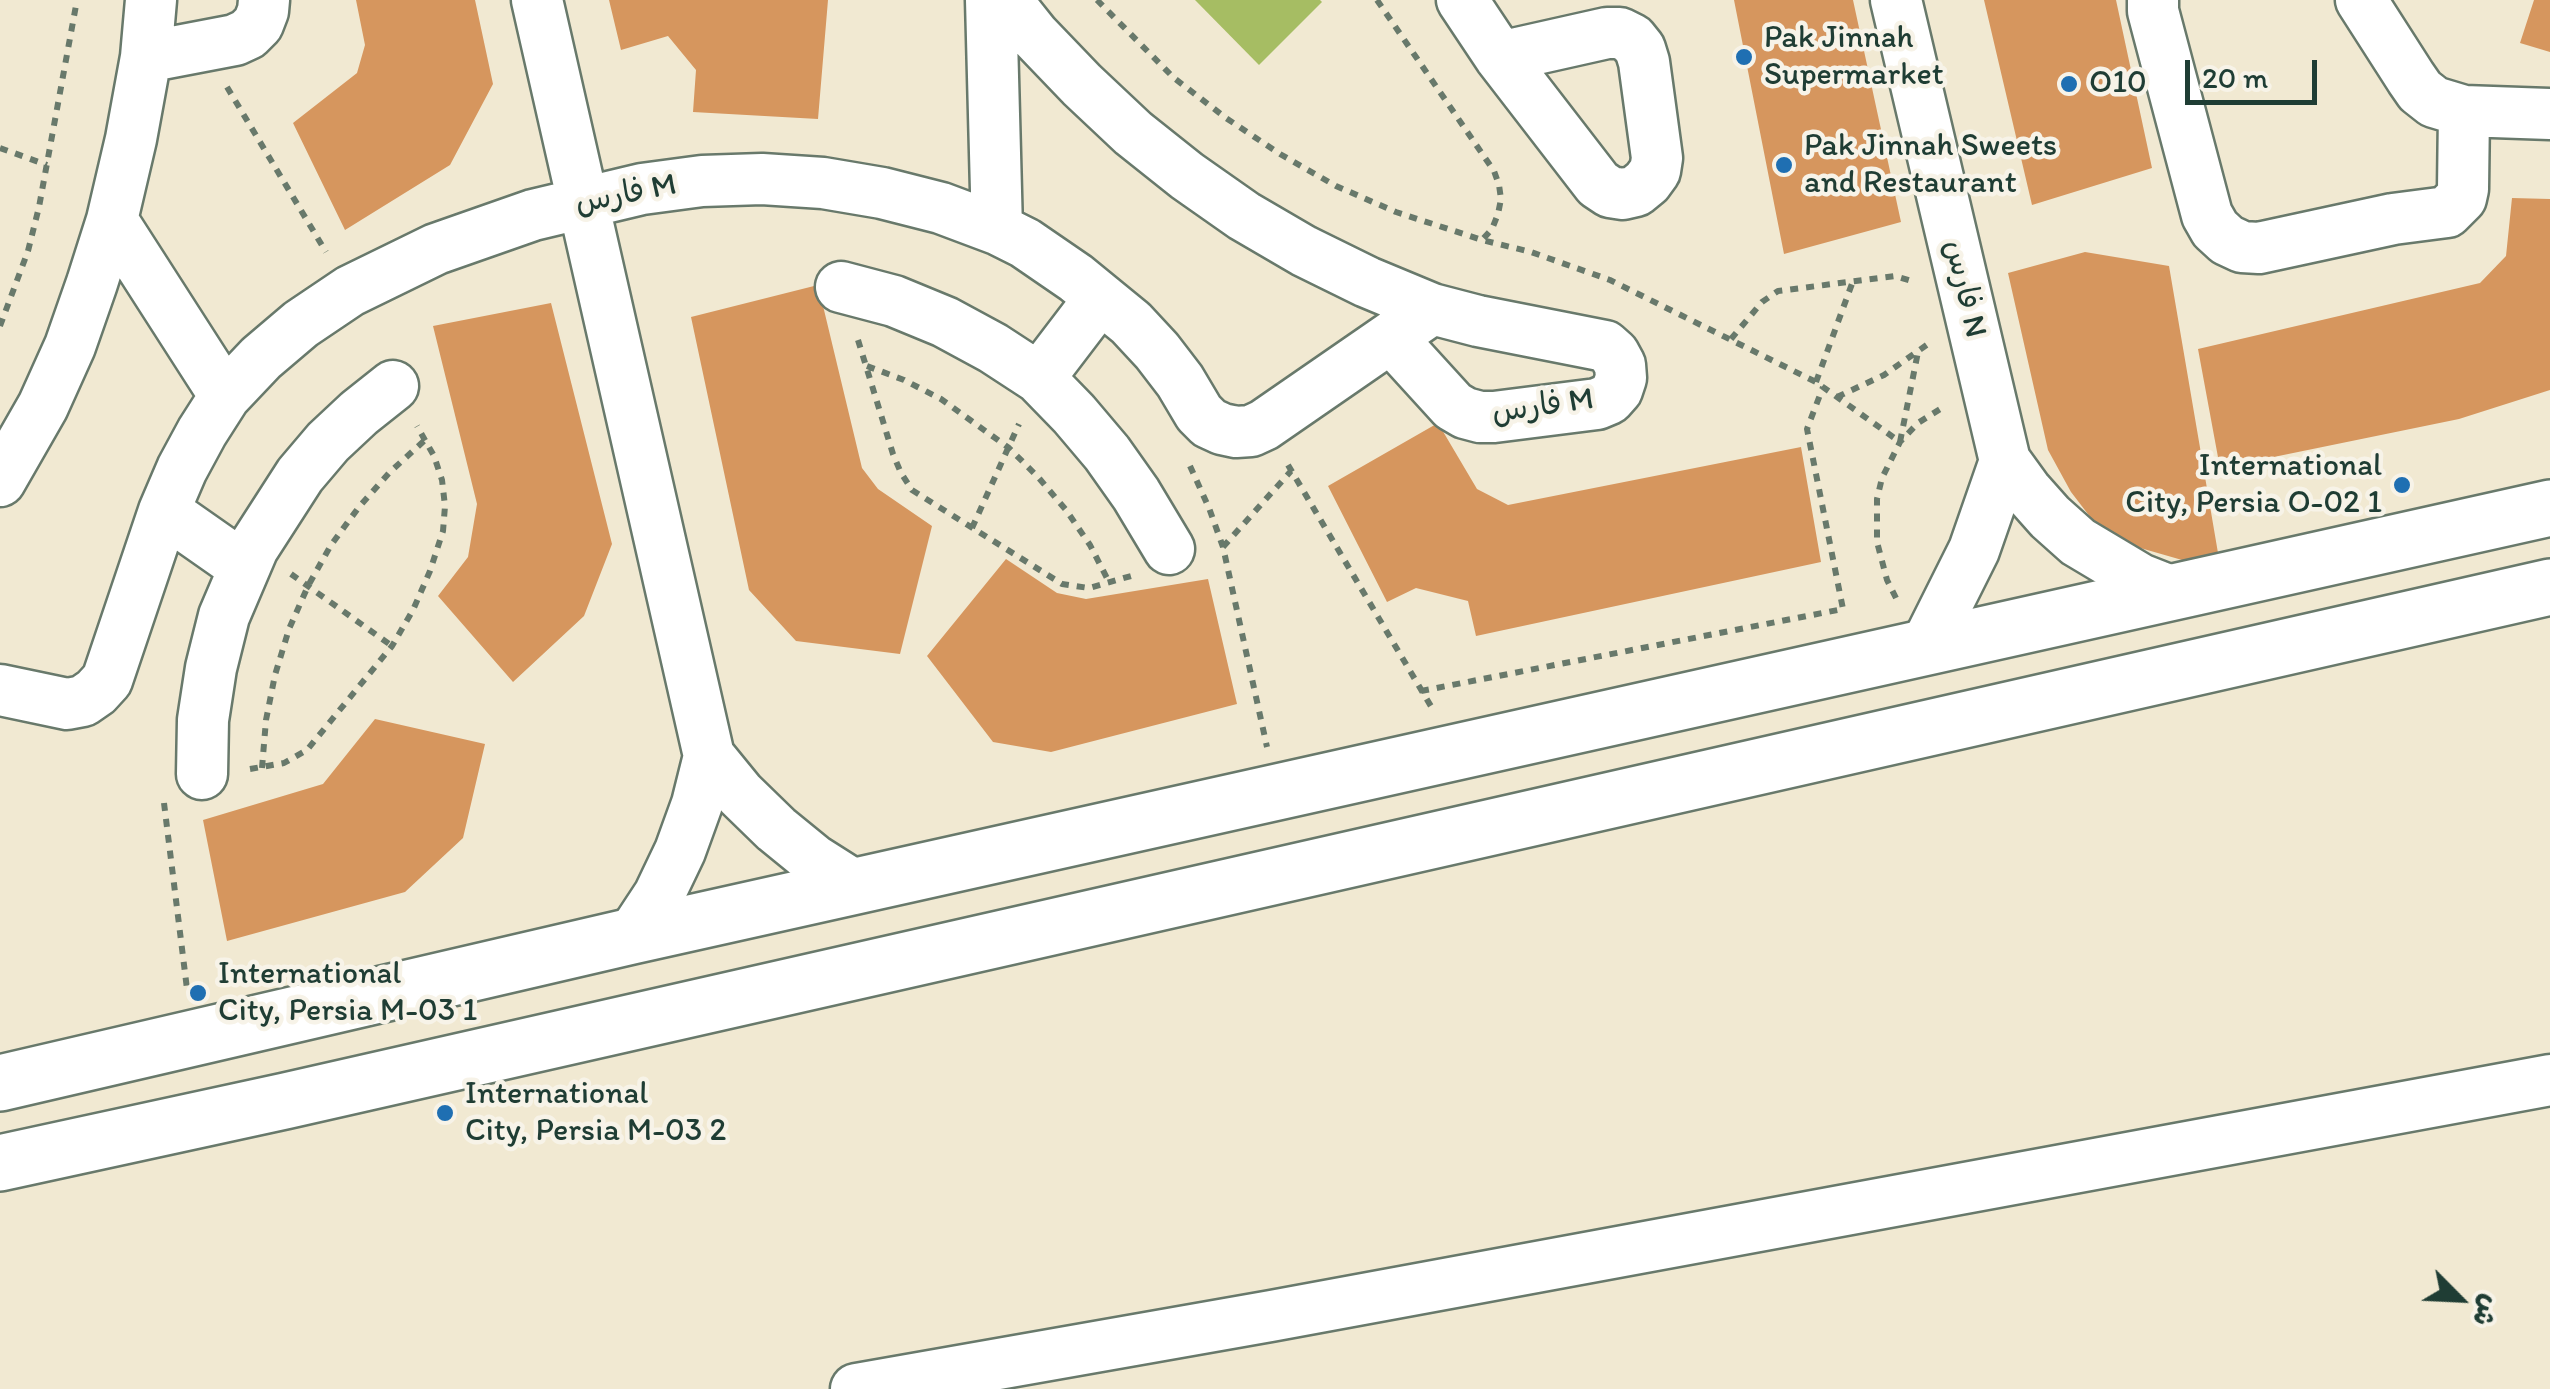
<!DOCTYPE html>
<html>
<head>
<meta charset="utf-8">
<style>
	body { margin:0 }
	#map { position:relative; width:2550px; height:1389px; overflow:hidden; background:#f1e9d2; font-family:Itim,"Playpen Sans Arabic",sans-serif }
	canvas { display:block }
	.north { position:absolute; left:2410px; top:1249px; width:100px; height:100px; -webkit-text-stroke:8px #f7f3e8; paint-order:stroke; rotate:114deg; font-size:28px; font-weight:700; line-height:40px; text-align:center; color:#1f3d34 }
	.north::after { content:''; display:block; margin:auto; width:35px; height:45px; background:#1f3d34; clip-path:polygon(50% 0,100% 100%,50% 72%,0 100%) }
	.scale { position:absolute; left:2185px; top:60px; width:132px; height:45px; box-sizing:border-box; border:5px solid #1f3d34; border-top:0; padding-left:12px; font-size:30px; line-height:35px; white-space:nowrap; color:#1f3d34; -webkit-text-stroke:8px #f7f3e8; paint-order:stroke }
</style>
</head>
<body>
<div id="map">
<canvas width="2550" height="1389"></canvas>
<div class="north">ش</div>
<div class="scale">20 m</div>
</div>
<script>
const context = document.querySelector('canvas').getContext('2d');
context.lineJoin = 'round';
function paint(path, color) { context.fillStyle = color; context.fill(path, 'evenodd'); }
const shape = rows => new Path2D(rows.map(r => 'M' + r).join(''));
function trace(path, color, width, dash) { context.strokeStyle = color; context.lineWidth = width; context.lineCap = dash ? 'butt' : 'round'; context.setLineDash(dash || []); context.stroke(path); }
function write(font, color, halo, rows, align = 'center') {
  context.font = font + ' Itim,"Playpen Sans Arabic",sans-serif'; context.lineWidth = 9; context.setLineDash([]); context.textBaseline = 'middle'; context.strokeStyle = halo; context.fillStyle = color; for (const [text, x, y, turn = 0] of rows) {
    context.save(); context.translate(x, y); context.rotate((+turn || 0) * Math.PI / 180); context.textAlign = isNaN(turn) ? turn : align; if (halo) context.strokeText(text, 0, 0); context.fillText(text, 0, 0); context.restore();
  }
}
paint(shape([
	[1195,0,1320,0,1322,2,1259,65]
]), '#a6bd63');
paint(shape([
	[356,0,475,0,493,84,450,165,345,230,293,123,357,73,365,45],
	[609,0,828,0,818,119,693,112,696,70,668,36,621,50],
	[1734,0,1853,0,1901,222,1784,254],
	[1984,0,2116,0,2152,168,2032,205],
	[2534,0,2550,0,2550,52,2520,43],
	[2512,198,2550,199,2550,390,2459,419,2220,468,2198,349,2480,283,2506,256],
	[2085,252,2169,266,2218,553,2189,562,2123,543,2091,518,2071,492,2048,450,2008,273],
	[818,285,862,468,878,489,932,526,900,654,796,641,749,590,691,317],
	[551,303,612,544,584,616,513,682,438,596,468,557,477,504,433,326],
	[1438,423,1477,489,1508,505,1801,447,1821,562,1476,636,1468,601,1416,588,1387,602,1328,486],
	[1006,559,1057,593,1086,599,1208,579,1237,704,1051,752,993,742,927,656],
	[375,719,485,744,463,838,405,892,227,941,203,820,323,784]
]), '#d6965e');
const street = shape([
	[537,0,709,756,740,794,776,829,814,860,855,886],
	[991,0,997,229],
	[1006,0,1034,35,1082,85,1133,133,1187,176,1244,216,1304,251,1367,282,1432,309,1478,321,1605,346,1614,354,1620,365,1621,378,1617,390,1609,399,1597,404,1494,417,1480,417,1465,413,1453,406,1391,338],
	[1462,0,1500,57,1598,184,1610,192,1623,194,1636,191,1647,182,1655,171,1657,158,1644,62,1640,49,1632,39,1620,33,1607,33,1500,57],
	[1896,0,2005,461,2026,490,2050,517,2078,542,2140,579,2173,592],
	[2153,0,2153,11,2207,215,2215,229,2227,240,2242,247,2259,248,2393,219,2447,212,2461,198,2463,189,2464,111],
	[2361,0,2411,78,2420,91,2434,102,2464,111,2550,114],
	[146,57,235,40,248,34,258,24,263,11,264,0],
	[112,220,225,396],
	[841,287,894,301,945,322,993,348,1039,378,1074,414,1107,453,1136,494,1169,549],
	[1039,378,1100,298],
	[0,481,43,406,70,346,92,283,112,220,131,139,146,57,151,0],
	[164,511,244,567],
	[1925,648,1974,550,2005,461],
	[0,690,67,704,83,701,96,692,107,680,164,511,182,469,202,432,225,396,261,358,301,324,350,291,436,249,533,215,642,189,702,181,762,179,823,183,882,193,941,208,997,229,1025,243,1076,278,1131,323,1157,351,1180,381,1199,413,1209,423,1222,429,1236,432,1251,431,1264,425,1432,309],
	[202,774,203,720,211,668,224,616,253,548,300,475,328,442,359,413,393,386],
	[632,936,659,895,680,851,697,804,709,756],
	[856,1389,1271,1316,2550,1080]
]);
const secondary = shape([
	[0,1083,632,936,2550,508],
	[0,1163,285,1101,2550,587]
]);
trace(street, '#68796b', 55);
trace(secondary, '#68796b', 60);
trace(shape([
	[1097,0,1174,78,1226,118,1280,154,1336,186,1396,212,1482,240,1531,252,1610,280,1816,382,1900,442,1918,352],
	[1377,0,1494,171,1499,185,1501,199,1498,214,1492,229,1482,240],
	[227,87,326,252],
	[0,148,47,165],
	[0,326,28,251,39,207,77,0],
	[1731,339,1762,302,1778,291,1895,276,1912,281],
	[858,340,893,454,901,473,912,490,1062,584,1089,588,1131,576],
	[867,366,904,380,941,399,1009,448,1038,477,1066,510,1090,545,1109,582],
	[1816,382,1853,281],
	[1837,397,1884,375,1928,344],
	[1288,465,1432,708],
	[1190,466,1209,508,1223,547,1267,747],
	[972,528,1019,424],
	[1223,547,1291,471],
	[291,574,392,646],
	[1896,598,1887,580,1877,542,1877,499,1882,478,1900,442,1918,423,1945,406],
	[1421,691,1843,609,1807,429,1823,387],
	[262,768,266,720,275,675,289,629,308,586,331,545,359,507,390,472,425,440],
	[250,769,284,763,307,750,392,646,413,610,430,571,443,531,445,506,442,480,434,456,417,426],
	[164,803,187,989]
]), '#68796b', 6, [8, 8]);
trace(street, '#fff', 50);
trace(secondary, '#fff', 55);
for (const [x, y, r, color] of [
	[1744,57,10,"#1f6fb2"],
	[2069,84,10,"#1f6fb2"],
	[1784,165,10,"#1f6fb2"],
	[2402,485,10,"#1f6fb2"],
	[198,993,10,"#1f6fb2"],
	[445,1113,10,"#1f6fb2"]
]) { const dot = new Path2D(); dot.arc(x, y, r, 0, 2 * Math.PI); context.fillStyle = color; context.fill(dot); trace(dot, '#f7f3e8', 4); }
write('32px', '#1f3d34', '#f7f3e8', [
	["Pak Jinnah",1764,39],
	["Supermarket",1764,76],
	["O10",2089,84],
	["Pak Jinnah Sweets",1804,147],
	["and Restaurant",1804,184],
	["International",2382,467,"right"],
	["City, Persia O-02 1",2382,504,"right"],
	["International",218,975],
	["City, Persia M-03 1",218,1012],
	["International",465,1095],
	["City, Persia M-03 2",465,1132]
], 'left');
write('32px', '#1f3d34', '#f7f3e8', [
	["فارس M",626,195,-11],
	["فارس N",1964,289,77],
	["فارس M",1543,407,-8]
]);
</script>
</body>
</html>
